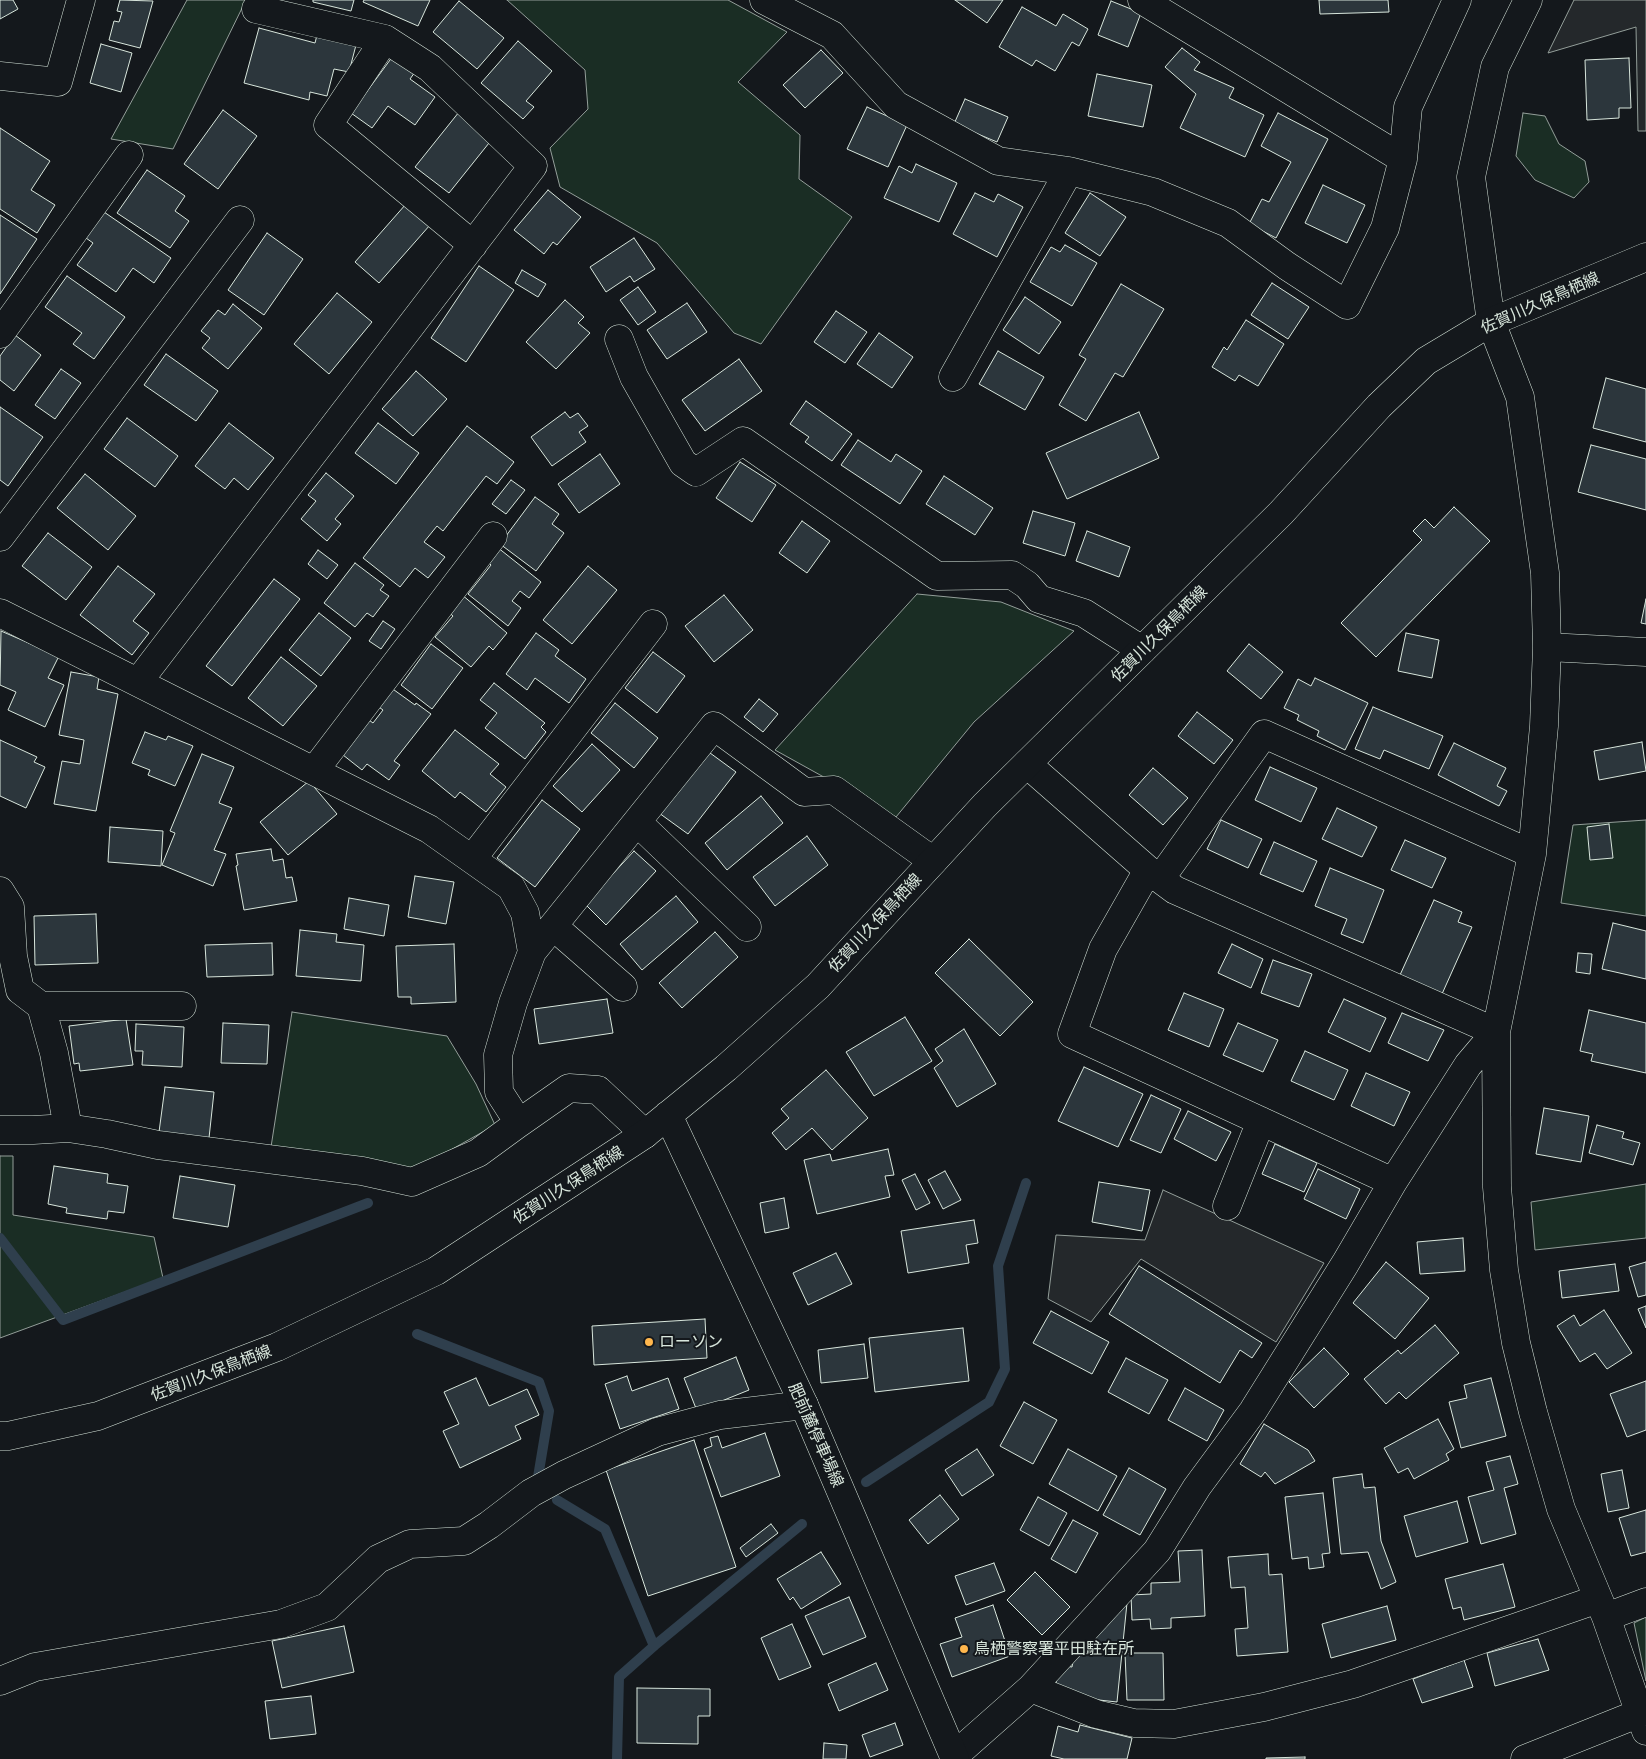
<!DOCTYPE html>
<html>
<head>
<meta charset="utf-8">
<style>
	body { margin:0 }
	canvas { display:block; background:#14181c }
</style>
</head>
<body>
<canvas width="1646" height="1759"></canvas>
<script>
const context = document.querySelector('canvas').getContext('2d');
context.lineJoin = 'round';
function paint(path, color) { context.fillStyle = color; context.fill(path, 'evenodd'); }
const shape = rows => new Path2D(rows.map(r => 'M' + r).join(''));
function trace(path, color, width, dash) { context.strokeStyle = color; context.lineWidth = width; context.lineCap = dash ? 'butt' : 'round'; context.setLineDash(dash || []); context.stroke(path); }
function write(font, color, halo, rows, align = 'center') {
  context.font = font + ' Ubuntu,"Noto Sans JP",sans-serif'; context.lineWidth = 4; context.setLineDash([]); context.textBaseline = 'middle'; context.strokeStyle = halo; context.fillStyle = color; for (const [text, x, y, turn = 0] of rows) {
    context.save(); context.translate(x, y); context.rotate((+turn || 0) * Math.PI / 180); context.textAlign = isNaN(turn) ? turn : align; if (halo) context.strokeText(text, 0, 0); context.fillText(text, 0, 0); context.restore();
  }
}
const green = shape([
	[187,0,246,0,173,149,111,139,187,0],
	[507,0,728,0,787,32,738,82,800,135,799,179,852,217,761,344,734,333,657,243,560,187,550,148,588,109,585,70,507,0],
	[1523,113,1545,116,1559,144,1585,161,1589,182,1574,198,1535,180,1516,156,1523,113],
	[917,594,1001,602,1074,631,974,722,896,817,775,750,917,594],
	[1646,820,1646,916,1561,903,1573,825,1646,820],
	[292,1012,447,1036,476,1084,495,1125,408,1174,271,1147,292,1012],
	[0,1156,13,1156,13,1215,154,1237,163,1278,0,1338,0,1156],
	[1646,1184,1646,1238,1535,1250,1531,1202,1646,1184],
	[1646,1617,1646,1681,1634,1623,1646,1617]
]);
paint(green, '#1a2d24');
trace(green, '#939e99', 1);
const parking = shape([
	[1574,0,1646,0,1646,131,1638,131,1636,27,1548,53,1574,0],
	[1163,1190,1324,1263,1276,1342,1141,1259,1091,1322,1048,1299,1056,1235,1145,1240,1163,1190]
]);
paint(parking, '#24282b');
trace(parking, '#939e99', 1);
trace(shape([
	[0,1238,63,1320,368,1203],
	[417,1334,539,1382,549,1411,538,1477],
	[866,1482,989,1402,1005,1369,998,1266,1026,1183],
	[557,1500,605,1529,654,1646],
	[617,1759,619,1677,654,1646,802,1524]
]), '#2f3f4d', 10);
const building = shape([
	[0,0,13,0,18,9,0,19,0,0],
	[120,0,153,1,140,48,109,40,114,21,119,22,122,12,117,11,120,0],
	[313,0,354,0,351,11,313,2,313,0],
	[364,0,430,0,418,26,363,2,364,0],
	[955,0,1003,0,987,23,955,0],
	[1319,0,1388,0,1389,12,1320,14,1319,0],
	[459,1,504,38,477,69,433,32,459,1],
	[1111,1,1141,13,1128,47,1098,35,1111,1],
	[1022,7,1056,26,1063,14,1088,29,1079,46,1072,42,1055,71,1036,60,1032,66,999,47,1022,7],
	[259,28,315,43,317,35,356,45,349,72,334,69,327,96,310,92,309,100,244,83,259,28],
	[518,41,552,71,526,101,534,107,523,119,481,83,518,41],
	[101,44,132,53,121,92,90,83,101,44],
	[1182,48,1200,62,1194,70,1234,88,1229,98,1264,115,1245,157,1180,128,1196,94,1165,67,1182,48],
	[821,50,843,73,805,108,783,85,821,50],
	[393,56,415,72,410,79,435,97,415,125,388,106,372,128,351,113,393,56],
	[1629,58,1631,108,1619,108,1619,118,1587,120,1585,60,1629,58],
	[1097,74,1152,85,1143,127,1088,116,1097,74],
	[965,99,1008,117,997,142,954,124,965,99],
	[867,107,907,125,888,167,847,149,867,107],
	[223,110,257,136,218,189,184,164,223,110],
	[459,112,493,138,449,193,415,167,459,112],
	[1278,113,1328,139,1276,238,1249,224,1262,199,1269,202,1291,162,1261,146,1278,113],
	[0,128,50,161,31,190,55,205,37,233,0,209,0,128],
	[916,164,957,183,939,222,884,198,899,166,912,173,916,164],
	[147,170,185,196,175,211,189,221,170,248,117,213,147,170],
	[1323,185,1365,205,1347,243,1305,223,1323,185],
	[548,190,581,217,557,245,553,242,544,254,514,230,548,190],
	[975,193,994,202,998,194,1023,207,997,257,953,234,975,193],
	[1090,193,1126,217,1100,256,1065,233,1090,193],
	[406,204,430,225,379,283,355,262,406,204],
	[104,212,171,258,154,283,133,268,116,292,77,265,93,243,86,238,104,212],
	[0,215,37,239,0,294,0,215],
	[267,233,303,259,264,315,228,290,267,233],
	[634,238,655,269,634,282,630,276,606,292,590,267,634,238],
	[1065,245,1097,263,1072,306,1030,282,1051,247,1060,252,1065,245],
	[479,266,514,290,466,362,431,338,479,266],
	[522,270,546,284,538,297,515,283,522,270],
	[67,276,125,317,94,359,73,344,82,333,45,307,67,276],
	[1272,283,1309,307,1288,339,1251,315,1272,283],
	[1121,284,1164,309,1123,377,1115,373,1086,421,1059,405,1086,359,1079,355,1121,284],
	[638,287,656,312,638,325,620,300,638,287],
	[337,293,372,322,329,374,294,344,337,293],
	[1025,297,1061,322,1039,354,1003,330,1025,297],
	[565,300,584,317,578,323,590,333,556,369,526,342,565,300],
	[687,303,707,332,667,359,647,330,687,303],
	[233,304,262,328,228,369,202,348,210,338,201,331,218,310,225,315,233,304],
	[836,311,867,332,845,363,814,342,836,311],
	[1246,320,1284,344,1258,386,1239,375,1235,381,1212,367,1224,347,1227,350,1246,320],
	[879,333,913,357,892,388,857,364,879,333],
	[15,335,41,355,14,391,0,380,0,356,15,335],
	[998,351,1044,377,1025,410,979,384,998,351],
	[166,354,218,391,196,421,144,385,166,354],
	[739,359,762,391,705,431,682,400,739,359],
	[61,369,81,383,55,419,35,405,61,369],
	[416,371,447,399,413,436,382,409,416,371],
	[1606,378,1646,389,1646,442,1593,428,1606,378],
	[806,401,852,434,832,461,805,442,809,437,790,424,806,401],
	[0,407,43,437,8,486,0,480,0,407],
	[565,412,570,418,578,413,588,426,579,432,586,442,552,466,531,437,565,412],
	[1139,412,1159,458,1067,499,1046,453,1139,412],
	[127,418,178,456,155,487,104,449,127,418],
	[229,423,274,458,248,490,234,478,225,489,195,466,229,423],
	[378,423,419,453,396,484,355,453,378,423],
	[467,426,514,462,497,484,486,476,443,531,437,526,424,542,445,557,428,578,415,568,400,587,363,558,467,426],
	[858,440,891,462,896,454,922,471,900,504,841,465,858,440],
	[1591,445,1646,459,1646,510,1578,492,1591,445],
	[600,454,620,484,579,513,558,484,600,454],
	[740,462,776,485,752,522,716,498,740,462],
	[326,473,354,496,335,519,341,524,327,541,301,519,316,501,308,495,326,473],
	[85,474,136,516,108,550,57,508,85,474],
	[944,476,993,508,975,535,926,504,944,476],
	[511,480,525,490,506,514,492,504,511,480],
	[535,497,559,514,552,524,564,533,536,571,500,544,535,497],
	[1454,507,1490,541,1376,657,1341,623,1422,540,1413,531,1425,519,1434,528,1454,507],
	[1033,511,1075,523,1065,556,1023,543,1033,511],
	[802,521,830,541,807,573,779,553,802,521],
	[1087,531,1130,547,1119,577,1076,561,1087,531],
	[48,533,92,567,66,600,22,566,48,533],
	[497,547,541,582,529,598,520,591,512,601,521,608,508,626,468,594,491,565,486,560,497,547],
	[318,550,338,565,327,579,308,564,318,550],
	[355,563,384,585,380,590,389,596,373,617,367,613,355,627,324,603,355,563],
	[118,566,155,594,133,621,149,633,132,655,80,615,118,566],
	[588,566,617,590,572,644,543,620,588,566],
	[274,579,300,599,232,686,206,666,274,579],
	[461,594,507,633,493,650,489,646,471,667,435,637,453,616,447,611,461,594],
	[724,595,753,630,714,662,685,626,724,595],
	[1646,599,1646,624,1641,623,1646,599],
	[319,613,351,638,321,676,289,650,319,613],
	[383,621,395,629,381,649,369,641,383,621],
	[1,631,59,656,48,678,64,685,45,727,8,710,16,692,0,685,1,631],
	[536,633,559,650,555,656,586,679,569,703,535,678,527,690,506,674,536,633],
	[1406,633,1439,640,1432,678,1398,671,1406,633],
	[431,644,463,668,432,709,401,685,431,644],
	[1249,644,1283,672,1261,699,1227,671,1249,644],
	[653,652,685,676,657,713,625,688,653,652],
	[281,657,317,686,283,726,248,698,281,657],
	[71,672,99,677,97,689,118,694,96,811,54,804,62,761,80,764,84,740,59,735,71,672],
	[1315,678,1368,703,1345,750,1317,736,1319,731,1297,720,1299,715,1284,708,1298,679,1311,686,1315,678],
	[494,683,545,723,541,727,546,732,525,759,485,728,497,713,480,700,494,683],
	[390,687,415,705,416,703,431,714,394,761,400,765,389,780,367,764,362,770,338,751,365,717,373,723,383,710,376,705,390,687],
	[759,699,778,714,763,732,744,717,759,699],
	[615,703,658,738,634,768,591,733,615,703],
	[1373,707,1443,736,1429,769,1384,750,1380,759,1355,749,1373,707],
	[1197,712,1233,740,1214,764,1178,736,1197,712],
	[455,730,499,764,490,774,506,787,486,812,460,792,455,798,422,771,455,730],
	[145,732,166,740,168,736,193,746,175,786,148,775,150,770,132,763,145,732],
	[0,740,37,757,34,762,45,767,26,808,0,796,0,740],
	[1642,742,1646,771,1599,780,1594,751,1642,742],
	[1454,743,1506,768,1497,786,1507,791,1499,806,1438,775,1454,743],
	[592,744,620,770,582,812,553,786,592,744],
	[706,750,736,772,688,834,659,813,706,750],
	[202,754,234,767,219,803,232,808,214,850,226,854,213,886,162,865,175,833,170,831,202,754],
	[1270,767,1317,788,1301,822,1255,800,1270,767],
	[1153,768,1188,798,1163,825,1129,795,1153,768],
	[309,781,337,814,288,855,260,822,309,781],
	[761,796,783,823,727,870,705,843,761,796],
	[542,800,580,829,535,887,497,858,542,800],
	[1337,808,1377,827,1362,857,1322,839,1337,808],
	[1221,820,1262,839,1248,868,1207,849,1221,820],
	[1609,824,1613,858,1590,860,1587,827,1609,824],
	[110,827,163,831,161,866,108,862,110,827],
	[807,836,828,865,775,906,753,877,807,836],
	[1405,840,1446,858,1432,888,1391,870,1405,840],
	[1274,842,1317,861,1303,892,1260,874,1274,842],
	[271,849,273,861,283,859,286,878,292,877,297,901,244,910,236,866,238,865,236,854,271,849],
	[634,851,656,871,606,925,585,904,634,851],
	[1330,868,1384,890,1363,943,1341,934,1347,919,1315,906,1330,868],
	[415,876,454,882,446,924,408,917,415,876],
	[676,896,698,922,642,970,620,944,676,896],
	[349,898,389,905,384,936,344,929,349,898],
	[1434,900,1462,912,1458,922,1472,927,1442,994,1400,975,1434,900],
	[96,914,98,963,35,965,34,916,96,914],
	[1613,923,1646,931,1646,979,1602,969,1613,923],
	[300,930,337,934,336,942,364,945,361,981,296,976,300,930],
	[715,932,738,957,682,1008,659,983,715,932],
	[969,939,1033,1002,1000,1036,935,973,969,939],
	[272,943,273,975,207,977,205,945,272,943],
	[454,944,456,1002,411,1004,411,997,398,997,396,946,454,944],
	[1232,944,1263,959,1251,988,1218,973,1232,944],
	[1578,953,1592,954,1590,974,1576,972,1578,953],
	[1273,960,1312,974,1299,1007,1261,993,1273,960],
	[1184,993,1224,1009,1209,1047,1168,1030,1184,993],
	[607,999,613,1033,539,1044,534,1009,607,999],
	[1344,999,1386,1018,1370,1052,1328,1032,1344,999],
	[1589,1010,1646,1023,1646,1073,1591,1061,1593,1054,1580,1051,1589,1010],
	[1402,1013,1444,1030,1428,1061,1388,1043,1402,1013],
	[905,1017,932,1061,874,1096,846,1052,905,1017],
	[126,1019,133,1065,80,1071,79,1063,74,1064,69,1026,126,1019],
	[223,1023,269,1025,267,1064,221,1063,223,1023],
	[1238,1023,1278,1040,1263,1072,1223,1055,1238,1023],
	[136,1024,184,1027,182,1067,142,1065,143,1051,135,1051,136,1024],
	[964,1029,996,1084,957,1107,934,1068,943,1061,935,1049,964,1029],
	[1305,1051,1348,1070,1334,1100,1291,1081,1305,1051],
	[1084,1067,1143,1094,1118,1147,1058,1121,1084,1067],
	[826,1070,868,1118,832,1150,812,1128,786,1150,772,1133,789,1118,781,1109,826,1070],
	[1366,1073,1410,1092,1394,1126,1351,1106,1366,1073],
	[165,1087,214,1092,209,1138,159,1132,165,1087],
	[1151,1095,1181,1109,1161,1153,1130,1140,1151,1095],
	[1544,1108,1589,1116,1581,1162,1536,1154,1544,1108],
	[1188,1111,1231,1132,1216,1161,1174,1139,1188,1111],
	[1597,1125,1624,1132,1622,1138,1640,1143,1633,1165,1589,1153,1597,1125],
	[1275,1144,1317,1163,1304,1192,1262,1174,1275,1144],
	[888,1149,894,1175,885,1176,890,1197,817,1214,804,1160,830,1154,832,1161,888,1149],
	[54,1166,108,1174,107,1183,128,1186,124,1213,108,1211,107,1219,66,1213,67,1208,48,1204,54,1166],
	[1318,1169,1360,1189,1346,1219,1304,1199,1318,1169],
	[945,1171,961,1200,943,1209,928,1180,945,1171],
	[915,1174,930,1203,916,1210,902,1180,915,1174],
	[180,1176,235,1185,228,1227,173,1218,180,1176],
	[1099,1182,1150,1190,1142,1231,1092,1222,1099,1182],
	[784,1198,789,1228,765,1233,760,1203,784,1198],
	[974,1220,978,1243,966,1245,969,1263,908,1273,901,1231,974,1220],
	[1463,1238,1465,1271,1420,1274,1417,1242,1463,1238],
	[836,1253,852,1284,808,1305,793,1273,836,1253],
	[1386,1262,1429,1298,1395,1339,1353,1303,1386,1262],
	[1646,1262,1646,1295,1638,1297,1629,1267,1646,1262],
	[1615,1264,1619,1291,1562,1298,1559,1271,1615,1264],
	[1139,1266,1262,1343,1252,1358,1240,1350,1220,1383,1109,1314,1139,1266],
	[1646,1306,1646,1328,1638,1309,1646,1306],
	[1604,1310,1632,1353,1607,1369,1595,1353,1580,1362,1557,1326,1574,1315,1580,1326,1604,1310],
	[1051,1311,1109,1342,1092,1374,1033,1343,1051,1311],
	[705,1319,707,1358,594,1365,592,1326,705,1319],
	[1435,1325,1459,1353,1406,1399,1399,1392,1386,1404,1364,1379,1398,1350,1401,1354,1435,1325],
	[963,1328,969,1381,875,1392,869,1338,963,1328],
	[864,1344,868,1378,821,1383,818,1350,864,1344],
	[1324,1348,1349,1374,1314,1408,1289,1382,1324,1348],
	[736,1357,749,1390,697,1411,684,1378,736,1357],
	[1126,1358,1168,1380,1149,1414,1108,1392,1126,1358],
	[627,1376,632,1391,668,1378,679,1409,620,1429,605,1384,627,1376],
	[476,1378,489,1406,527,1389,539,1415,515,1426,521,1439,460,1468,443,1431,459,1424,444,1392,476,1378],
	[1491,1378,1506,1436,1461,1448,1449,1402,1467,1398,1464,1385,1491,1378],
	[1646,1381,1646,1430,1627,1437,1610,1394,1646,1381],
	[1185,1388,1224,1410,1207,1441,1168,1420,1185,1388],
	[1024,1402,1057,1420,1033,1464,1000,1446,1024,1402],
	[1438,1419,1454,1449,1446,1454,1449,1460,1414,1479,1408,1468,1398,1473,1384,1448,1438,1419],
	[1264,1424,1308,1450,1315,1461,1275,1484,1265,1472,1261,1477,1240,1464,1264,1424],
	[765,1433,780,1476,721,1497,704,1449,712,1446,710,1438,718,1436,722,1448,765,1433],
	[694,1440,736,1567,648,1596,606,1470,694,1440],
	[977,1449,994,1475,962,1496,945,1470,977,1449],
	[1068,1449,1117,1476,1098,1511,1049,1484,1068,1449],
	[1510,1456,1518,1484,1504,1488,1516,1534,1481,1544,1468,1497,1494,1490,1486,1462,1510,1456],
	[1129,1468,1166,1489,1140,1535,1103,1515,1129,1468],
	[1622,1470,1629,1508,1608,1512,1601,1474,1622,1470],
	[1362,1474,1364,1488,1375,1487,1381,1541,1396,1582,1381,1589,1368,1552,1341,1554,1333,1478,1362,1474],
	[1323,1493,1330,1553,1322,1554,1324,1567,1309,1569,1308,1557,1292,1559,1285,1497,1323,1493],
	[940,1495,959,1519,928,1544,909,1520,940,1495],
	[1038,1497,1067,1513,1049,1546,1020,1530,1038,1497],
	[1457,1501,1468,1542,1416,1557,1404,1516,1457,1501],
	[1646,1510,1646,1552,1631,1556,1619,1518,1646,1510],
	[1073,1520,1098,1533,1076,1573,1051,1559,1073,1520],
	[771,1524,778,1533,746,1557,740,1548,771,1524],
	[1202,1550,1205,1616,1171,1618,1171,1628,1151,1629,1150,1619,1132,1620,1131,1595,1151,1594,1151,1583,1180,1582,1178,1551,1202,1550],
	[821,1552,841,1584,801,1609,793,1597,790,1600,777,1579,821,1552],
	[1268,1554,1269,1575,1282,1574,1288,1652,1237,1656,1235,1629,1248,1628,1245,1587,1231,1588,1228,1557,1268,1554],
	[994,1563,1005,1591,966,1605,955,1576,994,1563],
	[1503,1564,1515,1607,1464,1620,1461,1607,1453,1609,1445,1579,1503,1564],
	[1035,1572,1070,1607,1042,1635,1007,1600,1035,1572],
	[849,1597,866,1637,823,1655,805,1616,849,1597],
	[1127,1603,1117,1702,1072,1697,1055,1692,1058,1665,1072,1667,1074,1655,1080,1656,1081,1647,1127,1603],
	[993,1605,1010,1656,952,1677,940,1644,962,1637,955,1618,993,1605],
	[1387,1606,1396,1640,1331,1658,1322,1624,1387,1606],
	[792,1624,811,1667,779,1680,761,1638,792,1624],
	[344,1626,354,1672,282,1688,272,1641,344,1626],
	[1538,1639,1549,1670,1495,1686,1487,1653,1538,1639],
	[1125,1653,1163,1653,1164,1700,1127,1700,1125,1653],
	[1464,1660,1473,1687,1422,1703,1413,1679,1464,1660],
	[876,1663,888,1690,839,1711,828,1684,876,1663],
	[637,1688,710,1689,710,1716,698,1716,698,1744,637,1743,637,1688],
	[311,1696,316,1734,270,1739,265,1701,311,1696],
	[895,1723,903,1745,870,1757,862,1735,895,1723],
	[1080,1725,1132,1738,1127,1759,1064,1759,1051,1756,1058,1726,1078,1732,1080,1725],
	[824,1743,847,1745,846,1759,823,1759,824,1743],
	[1305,1757,1305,1759,1266,1759,1266,1758,1305,1757]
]);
paint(building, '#2c363c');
trace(building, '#d8e6dc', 1);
const minor = shape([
	[764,0,832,35,896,105,998,161,1069,171,1153,192,1228,223,1287,266,1347,305,1385,228,1403,159,1408,107,1457,0],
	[1142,0,1403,159],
	[1528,0,1495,67,1471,177,1491,322,1520,397,1545,573,1547,647,1544,726,1532,854,1496,1032,1497,1187,1504,1270,1516,1343,1533,1412,1561,1509,1606,1617,1646,1731],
	[385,39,328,125,473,245],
	[0,76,58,82,81,0],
	[0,334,129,155],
	[619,339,634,377,683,463,696,472,743,441,937,576,1012,575,1027,585,1039,599,1084,613,1142,650],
	[953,377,1069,171],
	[0,537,240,220],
	[0,613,429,829,511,887,525,913,532,952,513,1003,498,1055,499,1092,519,1123,569,1088,598,1090,645,1134],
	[1547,647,1646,652],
	[138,682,533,166,430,68,385,39,256,9],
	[1027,764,1148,870,1175,890,1496,1032],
	[314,771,493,536],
	[637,822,747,927],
	[472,859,653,624],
	[1148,870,1103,949,1072,1034,1393,1182],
	[1160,879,1264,734,1532,854],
	[0,891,10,907,13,956,20,990,41,1006,54,1053,68,1128],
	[553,926,623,987],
	[532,952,714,726,804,792,834,790,933,861],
	[41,1006,182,1006],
	[0,1130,33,1130,68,1128,107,1134,158,1145,362,1171,412,1182,478,1153,519,1123],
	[1227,1206,1261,1121],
	[1606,1617,1646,1602],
	[0,1681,35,1667,281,1624,327,1607,378,1559,410,1544,464,1541,489,1525,531,1493,564,1475,657,1432,720,1415,804,1405],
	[1031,1688,1096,1714,1134,1723,1174,1724,1264,1707,1353,1684,1598,1599],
	[954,1756,1031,1688,1157,1551,1197,1487,1253,1411,1345,1264,1393,1182,1468,1065,1496,1032],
	[1525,1759,1640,1713]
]);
const major = shape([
	[668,1115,804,1405,955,1759],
	[0,1436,8,1436,98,1416,277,1347,436,1271,645,1134,726,1068,818,986,985,805,1281,513,1379,406,1426,361,1491,322,1646,257]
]);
trace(minor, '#d8e6dc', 29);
trace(major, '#d8e6dc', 29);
trace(minor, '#14181c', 28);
trace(major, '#14181c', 28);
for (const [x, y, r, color] of [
	[649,1342,5,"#ffb74d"],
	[964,1649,5,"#ffb74d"]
]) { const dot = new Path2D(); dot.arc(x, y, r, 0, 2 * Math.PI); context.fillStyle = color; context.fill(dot); trace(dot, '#14181c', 2); }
write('16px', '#d8e6dc', '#14181c', [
	["佐賀川久保鳥栖線",1540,303,-24],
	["佐賀川久保鳥栖線",1159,634,-45],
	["佐賀川久保鳥栖線",875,923,-47],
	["佐賀川久保鳥栖線",568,1185,-33],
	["佐賀川久保鳥栖線",211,1373,-21],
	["肥前麓停車場線",816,1435,66]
]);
write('16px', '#d8e6dc', '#14181c', [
	["ローソン",659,1342],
	["鳥栖警察署平田駐在所",974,1649]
], 'left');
</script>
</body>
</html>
